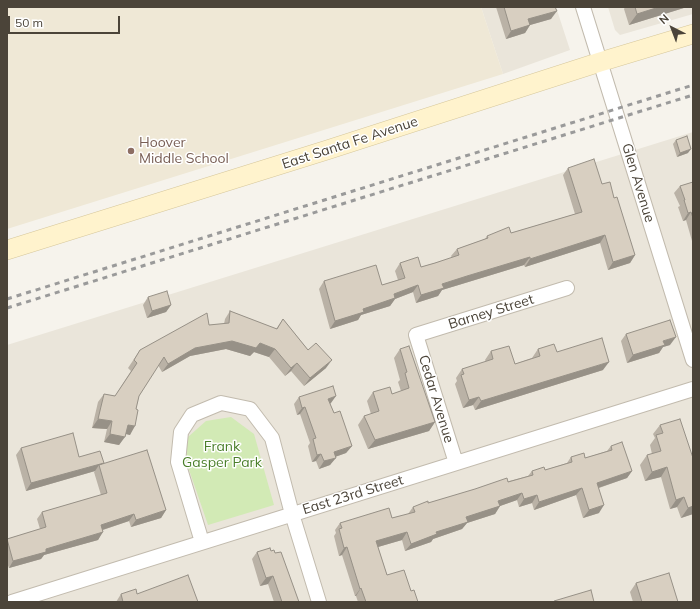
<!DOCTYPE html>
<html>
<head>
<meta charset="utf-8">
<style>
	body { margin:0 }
	#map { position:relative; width:700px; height:609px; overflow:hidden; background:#f6f3ec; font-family:Mulish,sans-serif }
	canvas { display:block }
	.frame { position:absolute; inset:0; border:8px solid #4b4439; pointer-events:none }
	.north { position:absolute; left:652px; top:8px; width:40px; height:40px; -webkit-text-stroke:3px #fff; paint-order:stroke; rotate:318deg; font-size:11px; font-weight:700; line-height:16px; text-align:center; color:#4b4439 }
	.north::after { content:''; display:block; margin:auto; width:14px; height:18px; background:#4b4439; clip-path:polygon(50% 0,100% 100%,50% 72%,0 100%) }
	.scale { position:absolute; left:8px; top:16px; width:112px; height:18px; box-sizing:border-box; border:2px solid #4b4439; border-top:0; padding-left:5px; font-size:12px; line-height:14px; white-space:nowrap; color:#4b4439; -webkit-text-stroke:3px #fff; paint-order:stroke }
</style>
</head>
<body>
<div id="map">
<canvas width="700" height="609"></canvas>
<div class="frame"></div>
<div class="north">N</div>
<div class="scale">50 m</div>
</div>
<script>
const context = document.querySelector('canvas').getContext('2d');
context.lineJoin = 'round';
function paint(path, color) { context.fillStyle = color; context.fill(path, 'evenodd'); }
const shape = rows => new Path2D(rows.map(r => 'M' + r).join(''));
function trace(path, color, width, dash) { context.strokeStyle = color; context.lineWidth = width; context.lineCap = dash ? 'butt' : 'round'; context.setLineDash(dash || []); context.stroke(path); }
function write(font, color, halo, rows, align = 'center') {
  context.font = font + ' Mulish,sans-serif'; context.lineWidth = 3; context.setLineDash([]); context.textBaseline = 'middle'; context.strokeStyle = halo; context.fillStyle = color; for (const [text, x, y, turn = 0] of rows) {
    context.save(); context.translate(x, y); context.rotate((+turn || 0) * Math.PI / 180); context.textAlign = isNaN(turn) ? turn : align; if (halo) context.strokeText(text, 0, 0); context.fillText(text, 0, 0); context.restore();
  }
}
paint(shape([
	[481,7,556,7,570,50,503,74],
	[608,7,693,7,693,14,620,35,615,30],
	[693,132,693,602,7,602,7,345]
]), '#eae5da');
paint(shape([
	[7,7,481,7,503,74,7,229]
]), '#efe8d6');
paint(shape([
	[231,417,254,434,274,505,208,525,185,458,188,437,206,421]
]), '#d2eab5');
const street = shape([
	[583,7,693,360],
	[456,463,416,335,567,288],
	[202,542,178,462,181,432,192,415,221,403,250,409,272,438,292,514,319,602],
	[12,602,693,389]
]);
const secondary = shape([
	[7,250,327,150,600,62,693,34]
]);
trace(street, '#c2bbae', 16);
trace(secondary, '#d6c79b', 20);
trace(street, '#fff', 14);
trace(secondary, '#fff3cd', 19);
trace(shape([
	[7,299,693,85],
	[7,308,693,95]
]), '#9a9a9a', 3, [5, 5]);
paint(shape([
	[496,7,555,7,551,19,530,25,525,33,506,39],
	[625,7,687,7,629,25,624,9],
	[676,140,688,153,677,157,673,144],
	[568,168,602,184,614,198,635,255,630,263,608,270,600,243,525,267,524,265,462,284,442,290,438,296,416,303,413,292,395,299,390,306,361,315,358,320,330,329,319,289,324,281,382,285,398,280,395,271,400,263,421,267,452,258,451,256,457,249,485,239,487,236,511,233,575,214,563,175],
	[693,182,693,241,692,241,686,220,683,221,678,207,680,206,674,193,680,186],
	[148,297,171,305,166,312,147,318,143,305],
	[230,311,276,329,283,319,308,350,326,368,304,386,291,371,285,376,269,357,254,352,250,356,226,349,190,356,162,372,158,365,139,396,130,435,126,434,119,445,104,442,107,429,92,428,98,402,104,394,115,396,131,371,128,368,140,350,209,325,224,324,225,319],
	[626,334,670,345,663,347,659,353,627,363,621,341],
	[400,349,435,422,429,431,368,449,358,425,364,416,371,414,367,401,373,392,392,394,401,391,398,382,400,380,394,358],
	[538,349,557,352,603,370,475,410,473,405,463,408,455,384,457,381,456,378,462,369,486,362,485,360,491,351,515,364,532,358],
	[299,397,331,403,330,404,334,413,352,446,346,453,335,457,330,465,319,469,316,461,312,462,308,446,310,443,300,414,297,415,294,404],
	[660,425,693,514,681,518,677,507,670,509,661,477,645,481,640,465,647,455,652,454,650,445,655,438,653,434],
	[611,446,632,471,627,478,599,488,599,513,583,518,576,495,534,510,532,503,519,507,517,500,500,506,495,514,467,523,462,529,433,539,431,542,405,551,402,540,378,547,387,575,411,591,418,602,358,602,356,596,355,596,342,555,339,556,334,536,336,533,335,530,340,523,392,518,408,514,413,507,528,476,532,471,545,470,567,463,571,457,585,458,607,451],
	[21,448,104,463,103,464,166,510,161,518,131,527,129,521,103,530,98,540,44,555,41,559,9,568,7,563,7,539,40,529,37,519,42,512,101,495,94,472,95,471,26,491,16,455],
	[271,551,275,553,299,602,274,602,268,584,260,586,252,559,257,552],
	[636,583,678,602,633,602,630,592],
	[121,594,137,594,198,602,116,602]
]), '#bab2a6');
paint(shape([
	[659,7,687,7,629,25,637,14],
	[557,11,551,19,523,27,528,19],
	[530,25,525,33,506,39,511,31],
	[691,149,688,153,677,157,680,153],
	[691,212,686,220,683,221,688,213],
	[605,235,600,243,525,267,530,259],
	[635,255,630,263,608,270,613,262],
	[530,257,524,265,442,290,438,296,416,303,421,295,442,284,467,276],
	[418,285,413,292,395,299,390,306,361,315,358,320,330,329,335,321,394,294],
	[171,305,166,312,147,318,152,311],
	[676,337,670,345,663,347,659,353,627,363,633,355,663,341],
	[232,341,260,343,275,349,269,357,254,352,250,356,226,349,190,356,162,372,168,364,195,348],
	[332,360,326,368,304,386,310,378],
	[609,362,603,370,475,410,481,401],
	[297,363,291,371,285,376,291,368],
	[336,396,331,403,323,406,328,399],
	[479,397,473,405,463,408,469,400],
	[305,407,300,414,297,415,302,408],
	[98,419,112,421,107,429,92,428],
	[435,422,429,431,368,449,375,440],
	[128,425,135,426,130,435,122,433],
	[110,434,125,437,119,445,104,442],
	[352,446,346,453,329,459,334,452],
	[321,454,316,461,312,462,317,455],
	[336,458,330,465,319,469,324,461],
	[104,463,100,468,99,465,95,471,26,491,31,483],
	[667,467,661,477,645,481,652,472],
	[632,471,627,478,592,490,597,483],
	[582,488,576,495,534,510,539,502],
	[522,493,517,500,500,506,495,514,467,523,462,529,433,539,431,542,405,551,411,544,436,532,498,501],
	[537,495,532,503,519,507,524,499],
	[684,497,677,507,670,509,676,500],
	[604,505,599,513,583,518,589,510],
	[693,506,693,514,681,518,688,508],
	[166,510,161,518,131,527,136,520],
	[134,514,129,521,96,532,101,525],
	[103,532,98,540,44,555,41,559,9,568,13,561,46,549],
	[407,532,402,540,371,549,376,541],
	[347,547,342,555,339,556,344,548],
	[273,576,268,584,260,586,266,578],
	[361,588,356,596,355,596,360,589]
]), '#979187');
const building = shape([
	[504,7,555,7,557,11,528,19,530,25,511,31,504,7],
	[635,7,659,7,637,14,635,7],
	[687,136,691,149,680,153,676,140,687,136],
	[594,159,602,184,610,182,614,198,617,197,635,255,613,262,605,235,530,259,530,257,467,276,442,284,444,288,421,295,418,285,394,294,395,298,363,309,364,312,335,321,324,281,376,265,382,285,405,278,400,263,418,257,421,267,435,263,459,255,457,249,488,238,487,236,509,227,511,233,582,212,568,168,594,159],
	[693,182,693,218,691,212,688,213,684,200,685,200,680,186,693,182],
	[167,291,171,305,152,311,148,297,167,291],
	[230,311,277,329,283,319,308,350,316,343,332,360,310,378,297,363,291,368,275,349,260,343,256,348,232,341,195,348,168,364,164,357,139,396,136,409,138,410,135,426,128,425,125,437,110,434,112,421,98,419,104,394,115,396,137,363,134,360,140,350,207,313,209,325,229,323,230,311],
	[670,320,676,337,663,341,665,345,633,355,626,334,670,320],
	[602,338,609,362,481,401,479,397,469,400,461,375,464,374,462,369,493,359,491,351,509,346,515,364,540,356,538,349,554,344,557,352,602,338],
	[409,346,435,422,375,440,364,416,379,411,373,392,390,387,392,394,409,388,405,373,407,372,400,349,409,346],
	[333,386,336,396,328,399,334,413,340,411,352,446,334,452,336,458,324,461,321,454,317,455,313,439,316,438,305,407,302,408,299,397,333,386],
	[680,419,693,458,693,506,688,508,684,497,676,500,667,467,652,472,647,455,661,451,656,435,663,433,660,425,680,419],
	[73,433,79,457,100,451,104,463,31,483,21,448,73,433],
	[622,442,632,471,597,483,604,505,589,510,582,488,539,502,537,495,524,499,522,493,498,501,500,506,466,517,468,522,436,532,437,534,411,544,407,532,376,541,387,575,404,570,411,591,414,590,418,602,366,602,361,588,360,589,347,547,344,548,339,529,342,528,340,523,389,508,392,518,415,512,413,507,428,501,428,503,475,489,507,478,508,482,533,475,532,471,544,467,545,470,572,462,571,457,584,453,585,458,612,450,611,446,622,442],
	[147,450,166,510,136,520,134,514,101,525,103,532,46,549,46,552,13,561,7,539,46,527,42,512,107,493,99,465,147,450],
	[270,548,271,551,274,550,275,553,281,552,299,602,282,602,273,576,266,578,257,552,270,548],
	[669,573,678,602,642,602,636,583,669,573],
	[188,575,198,602,122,602,123,602,121,594,136,589,137,594,188,575],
	[591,590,594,602,555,602,554,601,591,590]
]);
paint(building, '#d8cfc1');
trace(building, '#979187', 1);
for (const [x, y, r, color] of [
	[131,151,4,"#8d6e63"]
]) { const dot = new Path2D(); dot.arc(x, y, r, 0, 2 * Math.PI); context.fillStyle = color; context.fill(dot); trace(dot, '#fff', 1.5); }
write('14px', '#785e54', '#fff', [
	["Hoover",139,143],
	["Middle School",139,159]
], 'left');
write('14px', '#4b4439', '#fff', [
	["East Santa Fe Avenue",350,143,-18],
	["Glen Avenue",638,183,73],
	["Barney Street",491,312,-17],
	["Cedar Avenue",436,399,73],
	["East 23rd Street",353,495,-17]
]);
write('14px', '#4a7f2a', '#fff', [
	["Frank",222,447],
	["Gasper Park",222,463]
]);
</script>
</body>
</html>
